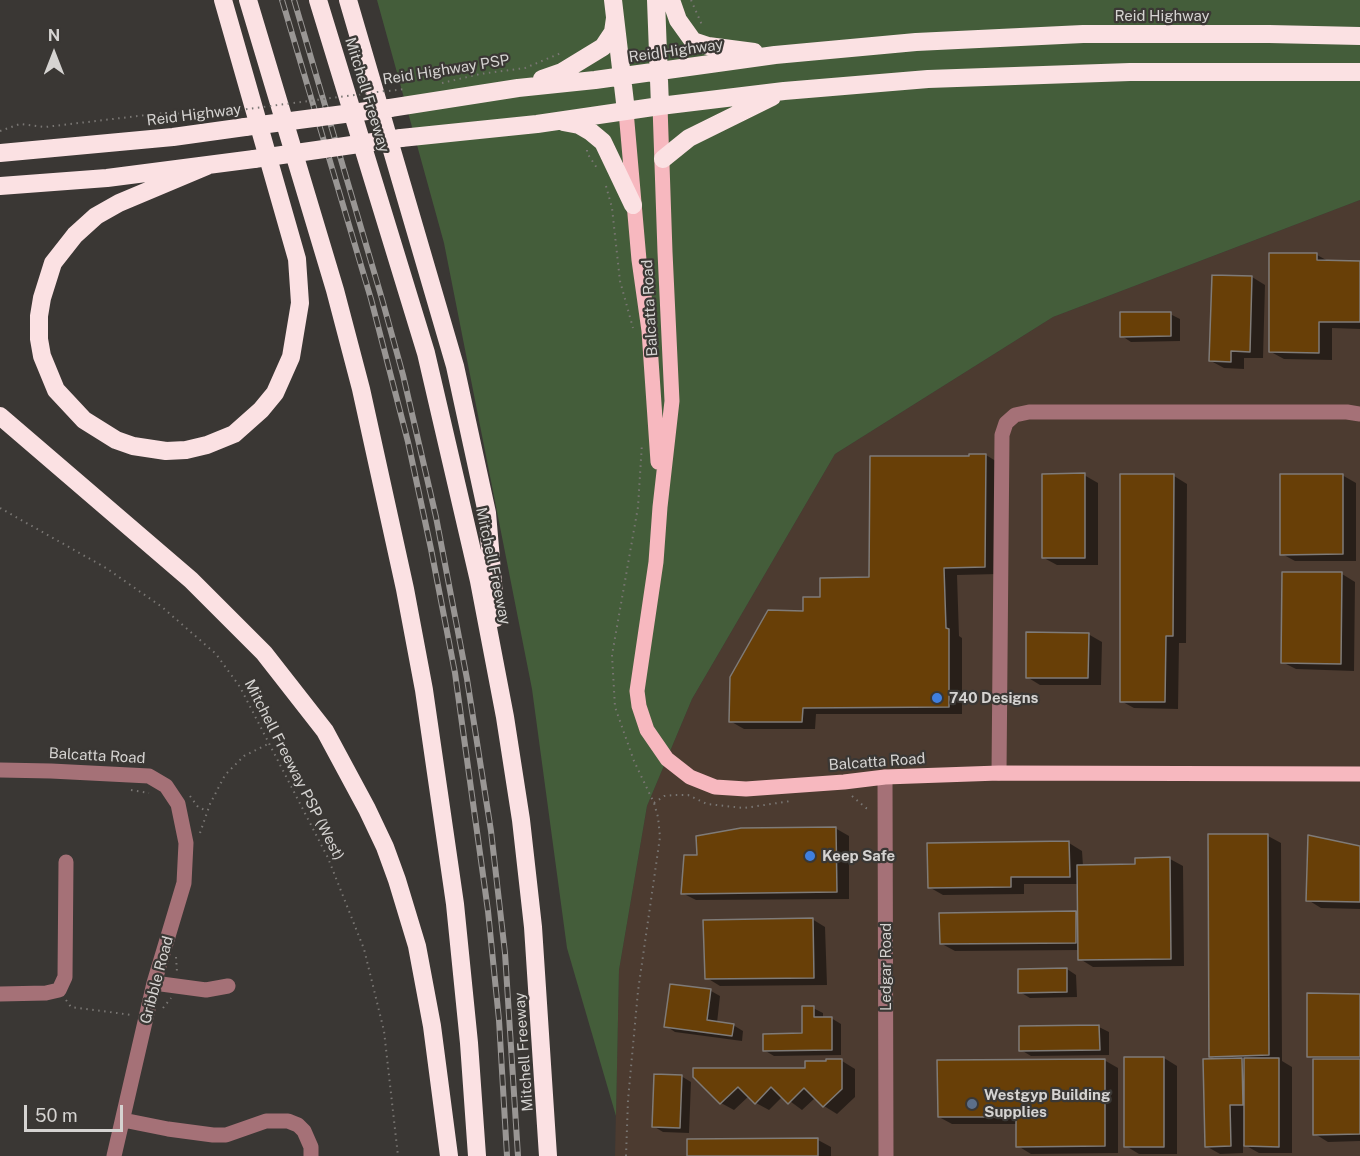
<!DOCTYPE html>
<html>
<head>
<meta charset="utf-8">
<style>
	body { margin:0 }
	#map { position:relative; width:1360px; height:1156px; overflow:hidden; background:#3a3734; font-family:"Public Sans",sans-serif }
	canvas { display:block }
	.north { position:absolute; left:24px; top:24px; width:60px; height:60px; -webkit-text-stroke:4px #3a3734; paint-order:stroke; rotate:0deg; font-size:16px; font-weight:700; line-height:24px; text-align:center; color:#d5d3d1 }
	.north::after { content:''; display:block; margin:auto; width:21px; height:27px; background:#d5d3d1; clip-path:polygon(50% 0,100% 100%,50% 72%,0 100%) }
	.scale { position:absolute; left:24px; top:1105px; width:99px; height:27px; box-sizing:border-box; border:3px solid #d5d3d1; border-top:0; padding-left:8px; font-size:18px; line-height:21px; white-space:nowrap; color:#d5d3d1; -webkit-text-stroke:4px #3a3734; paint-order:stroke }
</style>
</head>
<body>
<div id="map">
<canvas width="1360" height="1156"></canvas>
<div class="north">N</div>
<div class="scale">50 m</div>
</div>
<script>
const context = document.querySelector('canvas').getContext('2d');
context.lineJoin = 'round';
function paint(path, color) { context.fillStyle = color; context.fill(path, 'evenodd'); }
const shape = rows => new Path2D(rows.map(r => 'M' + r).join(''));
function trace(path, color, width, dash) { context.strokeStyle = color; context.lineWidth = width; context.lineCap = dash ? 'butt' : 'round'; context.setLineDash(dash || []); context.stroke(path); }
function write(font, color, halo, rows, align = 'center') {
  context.font = font + ' "Public Sans",sans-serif'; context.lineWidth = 4.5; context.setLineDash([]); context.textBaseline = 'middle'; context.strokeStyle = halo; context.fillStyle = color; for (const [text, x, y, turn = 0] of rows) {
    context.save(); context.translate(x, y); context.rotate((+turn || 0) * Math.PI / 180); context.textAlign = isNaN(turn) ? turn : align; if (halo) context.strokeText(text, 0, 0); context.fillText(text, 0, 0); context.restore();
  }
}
paint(shape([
	[1360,200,1360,1156,615,1156,619,970,647,806,692,699,835,454,1053,317]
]), '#4c3b30');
paint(shape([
	[377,0,1360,0,1360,200,1053,317,835,454,692,699,647,806,619,970,616,1116,567,948,532,689,444,243]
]), '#445d3a');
paint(shape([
	[1317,255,1330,262,1360,262,1360,329,1332,328,1332,360,1284,359,1271,352],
	[1252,277,1265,285,1263,358,1244,358,1244,369,1224,368,1211,361],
	[1170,314,1180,319,1180,341,1131,342,1122,336],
	[971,455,986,455,999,463,998,574,957,575,959,636,962,638,962,714,816,714,815,729,744,729,730,721,804,613,821,598,871,578],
	[1084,475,1098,483,1098,565,1057,565,1044,558],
	[1342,475,1356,483,1356,561,1295,561,1282,554],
	[1174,476,1187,484,1186,643,1179,643,1178,709,1134,708,1121,701],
	[1342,574,1355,582,1354,671,1296,669,1282,662],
	[1088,634,1102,642,1101,685,1040,685,1027,677],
	[835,828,849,836,849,899,696,900,682,893,698,856],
	[1268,836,1281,843,1282,1061,1292,1067,1292,1153,1259,1153,1243,1144,1243,1153,1220,1154,1206,1146,1217,1060,1211,1056],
	[1069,843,1082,851,1083,866,1137,866,1170,859,1183,866,1184,966,1093,967,1080,959,1080,950,955,951,942,944,1075,912,1079,915,1079,884,1024,884,1024,894,943,895,929,887],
	[1360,847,1360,909,1321,908,1308,900],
	[812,919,825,927,827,985,720,986,707,978],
	[1067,969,1076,975,1077,997,1030,998,1020,992],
	[711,991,720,996,717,1023,733,1025,743,1031,742,1041,675,1032,666,1026],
	[1360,995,1360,1141,1328,1142,1315,1134,1314,1059,1308,1056],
	[813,1008,823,1013,823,1019,831,1018,841,1024,841,1055,774,1056,764,1050,804,1035],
	[1099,1027,1109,1032,1109,1055,1031,1056,1021,1050],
	[1164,1058,1177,1066,1177,1154,1139,1154,1126,1146],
	[1104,1060,1118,1068,1118,1153,1031,1154,1018,1146,1018,1124,952,1124,939,1117],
	[842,1061,855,1069,855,1097,837,1114,824,1106,815,1098,802,1110,783,1096,769,1110,756,1103,749,1096,734,1110,721,1103,695,1077,807,1070],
	[681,1076,691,1082,689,1133,663,1132,653,1126],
	[818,1140,831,1147,831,1156,688,1156]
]), '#0007');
const building = shape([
	[1269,253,1317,253,1317,260,1360,261,1360,322,1319,322,1319,353,1269,352,1269,253],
	[1212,275,1252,276,1250,352,1231,351,1231,362,1209,361,1212,275],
	[1120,312,1171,312,1171,336,1120,337,1120,312],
	[969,454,986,454,985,567,944,568,946,628,949,629,949,707,803,708,802,722,729,722,730,677,768,610,803,611,803,597,820,597,820,578,869,577,870,456,969,456,969,454],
	[1085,473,1085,558,1042,558,1042,474,1085,473],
	[1120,474,1174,474,1173,636,1166,636,1165,702,1120,702,1120,474],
	[1280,474,1343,474,1343,554,1280,555,1280,474],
	[1282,572,1342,572,1341,664,1281,663,1282,572],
	[1026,632,1089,633,1088,678,1026,678,1026,632],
	[836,827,837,892,681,894,684,855,697,855,696,836,741,828,836,827],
	[1208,834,1268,834,1269,1055,1209,1057,1208,834],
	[1308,835,1360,846,1360,902,1306,901,1308,835],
	[1069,841,1070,877,1011,877,1011,887,928,888,927,843,1069,841],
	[1170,857,1171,959,1078,960,1077,865,1135,864,1135,858,1170,857],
	[1076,911,1076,943,940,944,939,913,1076,911],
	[813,918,814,978,705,979,703,920,813,918],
	[1067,968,1067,992,1018,993,1018,969,1067,968],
	[670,984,711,989,707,1020,734,1024,732,1036,664,1027,670,984],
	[1307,993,1360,994,1360,1057,1307,1057,1307,993],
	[802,1006,814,1006,814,1017,832,1017,832,1050,763,1051,763,1034,802,1033,802,1006],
	[1099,1025,1100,1050,1019,1051,1019,1026,1099,1025],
	[1124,1057,1164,1057,1164,1147,1124,1147,1124,1057],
	[1242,1058,1243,1105,1230,1105,1231,1146,1205,1147,1203,1059,1242,1058],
	[1244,1058,1279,1058,1279,1147,1244,1146,1244,1058],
	[826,1059,842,1059,842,1089,823,1107,804,1088,788,1104,771,1087,755,1104,738,1087,720,1104,693,1077,693,1068,805,1068,805,1061,826,1061,826,1059],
	[1105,1059,1105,1146,1016,1147,1016,1117,938,1117,937,1060,1105,1059],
	[1313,1059,1360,1059,1360,1134,1313,1135,1313,1059],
	[654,1074,682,1075,680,1128,652,1127,654,1074],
	[818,1138,818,1156,687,1156,687,1139,818,1138]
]);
paint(building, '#683f07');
trace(building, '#7f7b78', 1.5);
trace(shape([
	[691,0,702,25],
	[442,83,480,74,525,68,561,53],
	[389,91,404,89],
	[0,131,20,124,45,127,172,112,188,116,240,110],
	[587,150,587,153,597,168],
	[606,186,612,208,620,281,633,328],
	[0,508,106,568,162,607,216,654,240,687,328,858,364,949,384,1031,398,1156],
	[131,790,149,793],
	[190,796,198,807,207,811],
	[852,796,866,808,870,809],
	[654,803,664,796,675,795,688,795,707,804,744,808,791,801],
	[200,833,210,804,225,775,244,756,268,744],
	[176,957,177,972],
	[66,1000,71,1007,132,1015],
	[163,1008,171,998],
	[626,1156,628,1100,638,991,660,837,658,817,654,803,634,761,615,707,612,655,638,507,642,443]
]), '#797673', 2, [1.5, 4.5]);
trace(shape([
	[0,770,51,771,149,776,166,786,178,804,186,843,184,883,154,983,114,1156],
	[999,773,1002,435,1006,423,1015,415,1029,412,1347,412,1360,414],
	[885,777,886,1156],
	[154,983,206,990,228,986],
	[0,994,46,993,59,990,65,977,66,862],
	[123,1120,168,1129,213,1135,226,1135,266,1121,288,1121,298,1125,304,1131,311,1147,311,1156]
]), '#a57177', 15);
trace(shape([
	[660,106,665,252,672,401,660,507,656,562,637,691,639,706,647,730,667,759,690,777,715,787,746,789,844,782,885,777,999,773,1360,774],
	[626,111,639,260,649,331,658,462]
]), '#f7b8bf', 15);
trace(shape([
	[248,0,335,290,361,389,405,589,424,690,455,904,469,1043,477,1156],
	[318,0,426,353,479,581,505,717,521,820,533,927,548,1156],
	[348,0,455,366,487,513,496,618],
	[613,0,626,111],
	[656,0,660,106],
	[671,0,678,20,693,41,708,46,754,52],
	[542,79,562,72,603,47,613,32,615,18],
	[390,108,518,88,595,80,775,55,916,42,1083,34,1269,34,1360,36],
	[563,122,579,125,591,132,603,142,633,205],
	[401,138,537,124,660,106,784,91,928,79,1130,72,1360,72],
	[0,153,173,137,245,127],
	[663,159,689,138,772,97],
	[207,166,119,203,96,216,75,235,53,263,42,298,39,316,39,339,42,356,56,390,84,420,116,440,133,446,166,451,186,450,207,445,234,434,261,410,275,393,291,357,300,303,297,259,223,0],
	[0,186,107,178,254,159],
	[0,416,191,580,264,653,325,731,367,809,385,847,397,880,417,946,432,1026,449,1156]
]), '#fbe1e3', 18);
const rail = shape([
	[282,0,371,299,408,442,431,549,455,673,488,911,499,1020,507,1156],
	[294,0,382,299,403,375,436,517,467,679,491,831,505,953,518,1156]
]);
trace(rail, '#999694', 6);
trace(rail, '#3a3734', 4, [11]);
trace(shape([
	[240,110,385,91]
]), '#797673', 2, [1.5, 4.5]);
trace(shape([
	[245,127,390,108],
	[254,159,401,138]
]), '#fbe1e3', 18);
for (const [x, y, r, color] of [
	[937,698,6,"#3f7fe0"],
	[810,856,6,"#3f7fe0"],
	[972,1104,6,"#5c6f8a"]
]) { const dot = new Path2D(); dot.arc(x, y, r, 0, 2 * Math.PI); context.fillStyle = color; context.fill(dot); trace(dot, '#3a3734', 2); }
write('15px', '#d5d3d1', '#3a3734', [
	["Reid Highway",1162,16],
	["Reid Highway",676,51,-8],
	["Reid Highway PSP",446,70,-9],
	["Mitchell Freeway",367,95,73],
	["Reid Highway",194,115,-7],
	["Balcatta Road",650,308,-93],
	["Mitchell Freeway",493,566,78],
	["Balcatta Road",97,756,3],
	["Balcatta Road",877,762,-4],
	["Mitchell Freeway PSP (West)",294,770,63],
	["Ledgar Road",886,967,-90],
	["Gribble Road",157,980,-75],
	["Mitchell Freeway",524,1052,-94]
]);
write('bold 15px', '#d5d3d1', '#3a3734', [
	["740 Designs",949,698],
	["Keep Safe",822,856],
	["Westgyp Building",984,1095],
	["Supplies",984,1112]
], 'left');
</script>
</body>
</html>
